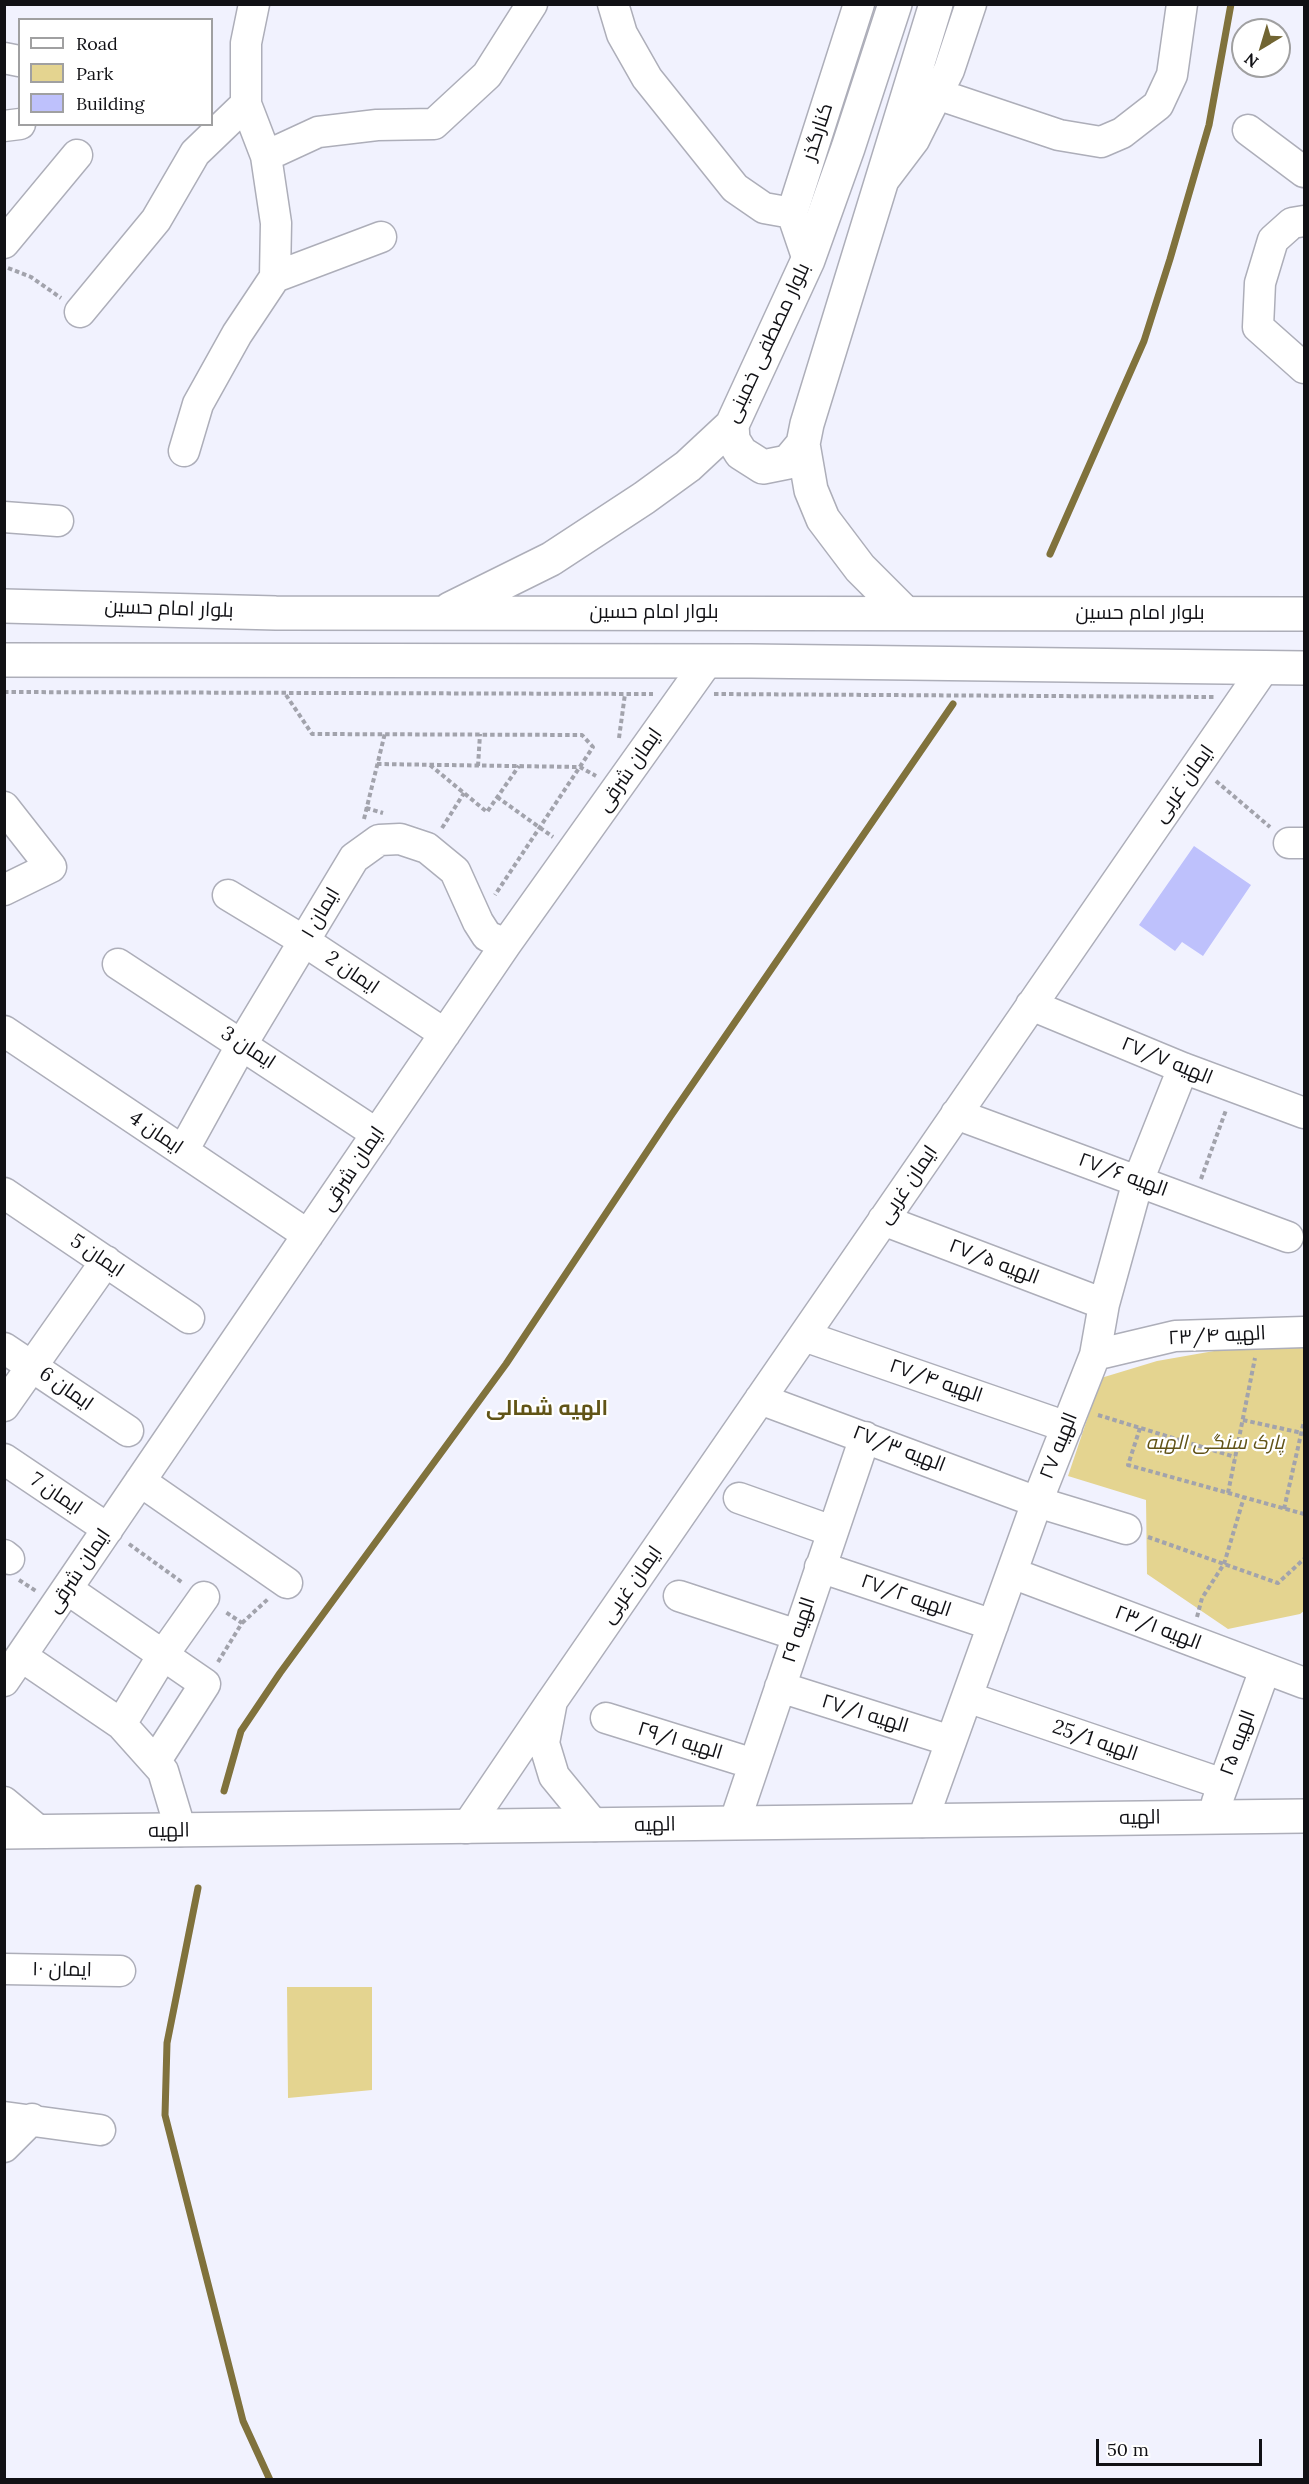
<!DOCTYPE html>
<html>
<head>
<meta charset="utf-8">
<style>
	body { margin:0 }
	#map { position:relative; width:1309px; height:2484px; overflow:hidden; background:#f1f2fe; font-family:Lora,serif }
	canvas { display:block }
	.frame { position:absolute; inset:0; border:6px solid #111115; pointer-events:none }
	.legend { position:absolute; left:18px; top:18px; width:195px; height:108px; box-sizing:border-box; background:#fff; border:2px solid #a0a0a1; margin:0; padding:8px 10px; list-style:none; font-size:18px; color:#111115 }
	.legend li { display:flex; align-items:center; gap:12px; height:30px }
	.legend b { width:30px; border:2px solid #a0a0a1 }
	.north { position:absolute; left:1231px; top:18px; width:60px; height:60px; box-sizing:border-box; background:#fff; border:2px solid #a0a0a1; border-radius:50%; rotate:218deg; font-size:16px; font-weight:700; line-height:24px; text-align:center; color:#111115 }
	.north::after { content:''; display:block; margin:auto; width:21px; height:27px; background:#716532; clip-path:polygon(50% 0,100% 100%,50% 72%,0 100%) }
	.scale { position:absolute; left:1096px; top:2439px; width:166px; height:27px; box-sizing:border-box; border:3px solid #111115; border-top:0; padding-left:8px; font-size:18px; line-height:21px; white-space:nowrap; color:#111115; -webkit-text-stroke:4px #fff; paint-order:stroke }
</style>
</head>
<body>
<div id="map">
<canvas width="1309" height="2484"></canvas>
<div class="frame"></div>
<ul class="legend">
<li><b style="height:8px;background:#fff"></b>Road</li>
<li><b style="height:16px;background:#e4d490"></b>Park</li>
<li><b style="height:16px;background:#bec1fc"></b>Building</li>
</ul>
<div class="north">N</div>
<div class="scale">50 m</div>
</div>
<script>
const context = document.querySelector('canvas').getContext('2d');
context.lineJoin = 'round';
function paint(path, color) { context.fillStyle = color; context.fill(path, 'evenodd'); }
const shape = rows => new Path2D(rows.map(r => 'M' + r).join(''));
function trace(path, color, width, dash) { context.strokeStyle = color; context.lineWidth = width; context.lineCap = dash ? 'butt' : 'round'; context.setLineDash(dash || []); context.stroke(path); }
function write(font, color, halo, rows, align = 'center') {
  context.font = font + ' Lora,Cairo,serif'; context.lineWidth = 4.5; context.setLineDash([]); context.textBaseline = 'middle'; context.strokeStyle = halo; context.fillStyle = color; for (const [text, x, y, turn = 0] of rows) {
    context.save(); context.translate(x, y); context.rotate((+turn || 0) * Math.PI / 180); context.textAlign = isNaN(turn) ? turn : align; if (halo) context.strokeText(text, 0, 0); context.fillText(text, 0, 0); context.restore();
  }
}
paint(shape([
	[1271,1341,1304,1342,1304,1611,1300,1614,1228,1629,1147,1574,1146,1500,1068,1476,1101,1378,1157,1361],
	[287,1987,372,1987,372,2090,288,2098]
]), '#e4d490');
trace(shape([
	[1050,554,1144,341,1170,259,1209,125,1231,4],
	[224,1791,241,1731,280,1673,506,1364,670,1117,953,704],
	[198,1888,167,2043,165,2115,243,2421,270,2480]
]), '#80723c', 7);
paint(shape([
	[1194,846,1251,885,1203,956,1182,942,1175,951,1139,925]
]), '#bec1fc');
const minor = shape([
	[613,4,622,34,647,78,735,188,764,208,792,213],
	[4,58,19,61],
	[937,94,1059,135,1101,142,1122,133,1158,105,1172,75,1182,4],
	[4,126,20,124],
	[1248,130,1304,172],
	[266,156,318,132,377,125,434,124,487,75,532,4],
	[886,177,914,140,949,70,971,4],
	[1304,221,1292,223,1273,240,1260,283,1258,327,1304,368],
	[4,243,77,155],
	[808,260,792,213,859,4],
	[275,277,381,237],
	[80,312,156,220,195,153,246,104],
	[184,451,198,404,237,334,275,277,276,223,266,156,246,104,246,43,254,4],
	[4,517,58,521],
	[4,807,51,867,4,890],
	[1289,843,1304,843],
	[228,895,304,941,445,1034],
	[118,964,377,1134],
	[1031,1005,1183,1068,1304,1113],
	[4,1031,308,1235],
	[956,1114,1288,1237],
	[183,1151,242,1044,354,858,379,840,400,839,427,848,455,871,478,922,487,936,506,944],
	[4,1193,189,1318],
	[883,1220,1104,1304],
	[804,1336,1067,1427],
	[4,1348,128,1431],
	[1095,1355,1175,1336,1304,1332],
	[760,1399,1037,1502,1126,1529],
	[4,1406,106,1261],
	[4,1459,108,1529],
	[140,1481,287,1583],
	[739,1498,832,1531],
	[4,1555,9,1559],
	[820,1567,993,1625],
	[1012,1573,1304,1683],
	[67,1589,205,1684,155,1762],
	[679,1596,797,1635],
	[21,1656,121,1724],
	[4,1681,506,944,707,662],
	[780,1687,951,1741],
	[967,1697,1223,1784],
	[552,1701,1264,668],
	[606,1718,754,1764],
	[4,1802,40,1832],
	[1217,1802,1265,1669],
	[922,1822,1037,1502,1095,1355,1104,1304,1138,1181,1183,1068],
	[734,1824,865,1437],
	[466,1828,552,1701,544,1743,554,1776,595,1826],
	[181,1831,163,1771,121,1724,163,1655,204,1597],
	[4,1969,120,1971],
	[4,2117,100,2130],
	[4,2147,32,2119]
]);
const major = shape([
	[732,425,733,440,741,453,763,467,788,462,803,444],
	[4,606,276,613,1304,614],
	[450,609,551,559,644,498,688,466,732,425,808,260,848,148,895,4],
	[904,612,860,568,823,519,811,490,803,444,807,424,936,4],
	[4,660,751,661,1304,668],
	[4,1832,1304,1816]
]);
trace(minor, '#adaeb9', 33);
trace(major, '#adaeb9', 36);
trace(shape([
	[8,268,31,277,61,298],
	[4,692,653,694],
	[714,694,1214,697],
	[286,695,312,734,582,735,593,747,495,895],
	[619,738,625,694],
	[377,764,580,767,596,776],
	[430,765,487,812,519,766],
	[478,766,480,734],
	[1216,781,1270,827],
	[497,797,553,837],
	[366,808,383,813],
	[364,819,385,733],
	[442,828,464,793],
	[1201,1179,1226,1110],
	[1098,1415,1235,1457],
	[1243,1420,1302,1433],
	[1140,1428,1128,1465,1304,1514],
	[1228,1493,1255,1358],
	[1284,1509,1304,1421],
	[1148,1537,1278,1583,1304,1559],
	[129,1544,183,1583],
	[19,1580,36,1591],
	[1197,1617,1202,1598,1224,1564,1244,1497],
	[242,1623,268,1599],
	[218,1662,242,1623,224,1611]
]), '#a2a3ac', 4, [4.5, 3]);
trace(minor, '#fff', 30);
trace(major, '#fff', 33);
write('20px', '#111115', '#fff', [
	["کنارگذر",818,132,-72],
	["بلوار مصطفی خمینی",768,343,-65],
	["بلوار امام حسین",169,609,2],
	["بلوار امام حسین",654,612],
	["بلوار امام حسین",1140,613],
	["ایمان شرقی",630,770,-55],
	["ایمان غربی",1184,784,-55],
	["ایمان ۱",321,913,-59],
	["ایمان 2",352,973,34],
	["ایمان 3",248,1048,33],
	["الهیه ۲۷/۷",1167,1061,22],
	["ایمان 4",156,1133,34],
	["ایمان شرقی",353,1169,-56],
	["الهیه ۲۷/۶",1123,1175,20],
	["ایمان غربی",908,1185,-56],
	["ایمان 5",97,1256,34],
	["الهیه ۲۷/۵",994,1262,21],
	["الهیه ۲۳/۴",1217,1336,-3],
	["الهیه ۲۷/۴",936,1381,19],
	["ایمان 6",66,1389,35],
	["الهیه ۲۷",1059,1446,-68],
	["الهیه ۲۷/۳",899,1449,21],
	["ایمان 7",56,1494,34],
	["ایمان شرقی",79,1571,-56],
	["ایمان غربی",632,1585,-55],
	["الهیه ۲۷/۲",906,1596,19],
	["الهیه ۲۳/۱",1158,1628,21],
	["الهیه ۲۹",799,1630,-72],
	["الهیه ۲۷/۱",865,1714,17],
	["الهیه ۲۹/۱",680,1741,17],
	["الهیه 25/1",1095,1741,19],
	["الهیه ۲۵",1238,1743,-70],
	["الهیه",1140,1818,-1],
	["الهیه",655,1825,-1],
	["الهیه",169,1831,-1],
	["ایمان ۱۰",62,1970,1]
]);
write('italic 20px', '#615317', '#fff', [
	["پارک سنگی الهیه",1215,1443]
]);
write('bold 21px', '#615417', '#fff', [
	["الهیه شمالی",547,1409]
]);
</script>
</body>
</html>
